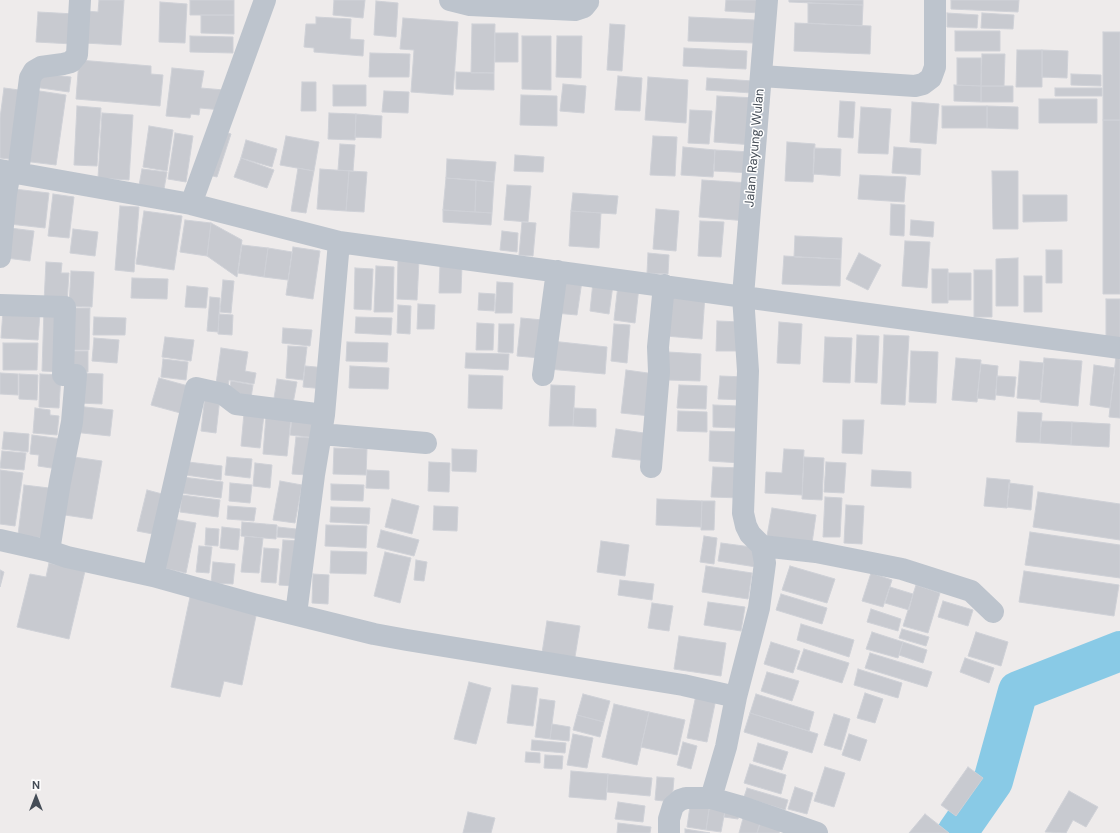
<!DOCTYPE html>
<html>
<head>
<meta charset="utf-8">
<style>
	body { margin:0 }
	#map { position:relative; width:1120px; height:833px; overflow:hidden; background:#eeebeb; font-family:"DM Sans",sans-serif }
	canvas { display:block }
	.north { position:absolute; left:16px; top:777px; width:40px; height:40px; -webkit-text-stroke:3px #fff; paint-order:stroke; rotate:0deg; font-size:11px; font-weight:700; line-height:16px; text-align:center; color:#454d57 }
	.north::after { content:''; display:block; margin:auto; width:14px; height:18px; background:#454d57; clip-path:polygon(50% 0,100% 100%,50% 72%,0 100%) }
</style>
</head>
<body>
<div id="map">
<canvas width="1120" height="833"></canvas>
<div class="north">N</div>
</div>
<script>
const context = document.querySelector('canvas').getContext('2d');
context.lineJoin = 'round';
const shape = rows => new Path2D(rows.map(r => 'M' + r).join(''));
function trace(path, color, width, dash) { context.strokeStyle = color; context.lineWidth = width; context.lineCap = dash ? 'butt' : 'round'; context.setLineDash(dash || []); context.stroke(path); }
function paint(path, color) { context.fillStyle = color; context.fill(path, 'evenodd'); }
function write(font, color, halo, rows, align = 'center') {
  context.font = font + ' "DM Sans",sans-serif'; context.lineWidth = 3; context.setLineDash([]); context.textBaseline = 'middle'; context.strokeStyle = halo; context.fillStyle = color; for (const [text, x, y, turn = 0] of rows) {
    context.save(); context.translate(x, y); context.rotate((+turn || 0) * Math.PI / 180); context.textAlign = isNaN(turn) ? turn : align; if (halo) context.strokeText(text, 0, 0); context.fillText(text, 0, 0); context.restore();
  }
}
trace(shape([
	[957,833,993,781,1018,691,1120,651]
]), '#89cae6', 40);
const building = shape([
	[99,0,124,0,121,45,84,43,86,11,98,12,99,0],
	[190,0,234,0,234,15,190,15,190,0],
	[334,0,365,0,363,18,333,15,334,0],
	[726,0,761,0,760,13,725,11,726,0],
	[789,0,863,0,863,5,789,2,789,0],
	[951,0,1019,0,1018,12,951,9,951,0],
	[376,1,398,3,396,37,374,35,376,1],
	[160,2,187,4,185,43,159,42,160,2],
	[808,3,863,5,862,26,808,23,808,3],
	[38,12,75,14,73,44,36,42,38,12],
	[947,13,978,15,977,28,947,27,947,13],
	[982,13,1014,15,1013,29,981,28,982,13],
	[201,15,234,15,234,34,201,33,201,15],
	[316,17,351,19,350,39,364,40,363,56,314,52,314,48,304,47,306,24,316,24,316,17],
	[689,17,755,20,754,43,688,41,689,17],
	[403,18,458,22,453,95,411,92,414,50,400,49,403,18],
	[795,23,871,26,870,54,794,51,795,23],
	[472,24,495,24,494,73,471,73,472,24],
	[610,24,625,25,622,71,607,70,610,24],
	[955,31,1000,31,1000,51,955,51,955,31],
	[1103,32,1120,32,1120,120,1103,120,1103,32],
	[495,33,518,33,518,62,495,62,495,33],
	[190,36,233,37,233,53,190,52,190,36],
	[522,36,551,36,551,90,522,89,522,36],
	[557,36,582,36,581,78,556,77,557,36],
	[684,48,747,51,746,69,683,66,684,48],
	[1017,50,1042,50,1042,87,1016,87,1017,50],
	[1042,50,1068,51,1067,78,1042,77,1042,50],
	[370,53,410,54,409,77,369,77,370,53],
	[982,54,1005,54,1004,86,981,86,982,54],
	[957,58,981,58,981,86,957,85,957,58],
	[79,60,151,66,151,74,163,75,160,106,76,99,79,60],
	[172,68,204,71,201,88,224,90,222,110,200,108,199,115,191,114,190,118,166,116,172,68],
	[456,72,494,73,494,90,456,89,456,72],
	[36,73,71,77,69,92,34,87,36,73],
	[1071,74,1101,75,1101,86,1071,85,1071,74],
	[618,76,642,78,640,111,615,110,618,76],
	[648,77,688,80,686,123,645,120,648,77],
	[707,78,753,81,752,93,706,90,707,78],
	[302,82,316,82,316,111,301,111,302,82],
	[563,84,586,86,584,113,560,111,563,84],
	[333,85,366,85,366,106,333,106,333,85],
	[954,85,981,86,981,102,954,101,954,85],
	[981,86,1013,86,1013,102,981,102,981,86],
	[4,88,27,91,18,160,0,158,0,118,4,88],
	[1055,88,1102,88,1102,96,1055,96,1055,88],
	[33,90,66,95,56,165,23,161,33,90],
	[384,91,409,92,408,113,382,112,384,91],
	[521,95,557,96,557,126,520,125,521,95],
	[717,96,756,98,753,145,714,142,717,96],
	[1039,99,1097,99,1097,123,1039,123,1039,99],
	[840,101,855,102,853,138,838,137,840,101],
	[912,102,939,104,936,144,910,142,912,102],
	[77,106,101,108,97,166,74,165,77,106],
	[942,106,987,106,987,128,942,128,942,106],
	[987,106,1018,107,1018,129,987,128,987,106],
	[861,107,891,109,888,154,858,153,861,107],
	[690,110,712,111,709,144,688,143,690,110],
	[102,113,133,115,129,180,98,178,102,113],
	[329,113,356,114,355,140,328,139,329,113],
	[356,114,382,116,381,138,355,137,356,114],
	[1103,120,1120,120,1120,294,1103,294,1103,120],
	[149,126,173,130,167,171,143,167,149,126],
	[222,131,231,134,217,177,208,175,222,131],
	[175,133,193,136,186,182,168,179,175,133],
	[286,136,319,142,314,171,280,165,286,136],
	[653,136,677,137,675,176,650,175,653,136],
	[246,140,277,149,272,167,241,158,246,140],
	[787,142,815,144,813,182,785,181,787,142],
	[340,144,355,145,353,171,338,170,340,144],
	[683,147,715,150,713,177,681,175,683,147],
	[894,147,921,149,920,175,892,173,894,147],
	[814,148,841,149,840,176,813,174,814,148],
	[715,150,752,152,751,173,714,171,715,150],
	[515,155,544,157,543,172,514,171,515,155],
	[241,158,274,170,267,188,234,177,241,158],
	[447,159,496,162,494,182,446,178,447,159],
	[298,168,314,171,306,213,291,211,298,168],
	[142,169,167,172,163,195,138,191,142,169],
	[320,169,349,171,346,211,317,209,320,169],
	[349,171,367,172,364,212,346,211,349,171],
	[992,171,1018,171,1018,229,993,229,992,171],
	[860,175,906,177,904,202,858,199,860,175],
	[446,178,476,180,475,212,443,210,446,178],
	[476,180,494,182,492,213,475,212,476,180],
	[702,180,750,183,747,221,699,217,702,180],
	[507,185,531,186,528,222,504,220,507,185],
	[14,189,49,193,45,228,9,224,14,189],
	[573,193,618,196,616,214,571,211,573,193],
	[53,194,74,197,69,238,48,236,53,194],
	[1023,195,1067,195,1067,221,1023,222,1023,195],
	[891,204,905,205,904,236,890,235,891,204],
	[120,206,139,207,134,272,115,270,120,206],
	[656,209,679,211,676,251,653,249,656,209],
	[443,210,492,213,491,225,443,222,443,210],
	[144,211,182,216,174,270,136,264,144,211],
	[571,211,601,213,599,248,569,246,571,211],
	[185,220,211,223,207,256,180,252,185,220],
	[911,220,934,222,933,237,910,235,911,220],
	[700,221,724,222,721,257,698,256,700,221],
	[522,222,536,223,533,256,519,255,522,222],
	[211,223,242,240,237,277,207,256,211,223],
	[10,228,34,231,30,261,6,258,10,228],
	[73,229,98,232,95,256,70,253,73,229],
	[502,231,518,233,517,252,500,250,502,231],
	[795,236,842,238,841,259,794,257,795,236],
	[905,241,930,242,927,288,902,286,905,241],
	[242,245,268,248,264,277,238,273,242,245],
	[293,247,320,251,313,299,286,295,293,247],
	[268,248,292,252,288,280,264,277,268,248],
	[1046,250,1062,250,1062,283,1046,283,1046,250],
	[648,253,669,255,668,274,647,273,648,253],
	[859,253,881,265,868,290,846,279,859,253],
	[784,256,841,259,840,286,782,284,784,256],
	[1018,258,1018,306,996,306,996,259,1018,258],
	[398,259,419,260,417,300,397,299,398,259],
	[46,262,62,263,61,273,69,273,67,303,44,302,46,262],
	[440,264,462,265,461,293,439,293,440,264],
	[376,266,394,267,393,312,374,312,376,266],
	[355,268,373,269,371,310,354,309,355,268],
	[932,269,948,269,948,303,932,303,932,269],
	[974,270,992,270,992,317,974,317,974,270],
	[71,271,94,272,92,307,69,306,71,271],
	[948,273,971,273,971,300,948,300,948,273],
	[1024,276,1042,276,1042,312,1024,312,1024,276],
	[132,278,168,279,167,299,131,298,132,278],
	[560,278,582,281,577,315,555,313,560,278],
	[223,280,234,281,231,313,220,312,223,280],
	[497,282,513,283,512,313,495,313,497,282],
	[593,282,613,285,609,314,590,311,593,282],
	[618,285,639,287,635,323,614,320,618,285],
	[187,286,208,288,206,308,185,307,187,286],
	[479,293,495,294,494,311,478,310,479,293],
	[668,293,705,295,702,339,665,336,668,293],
	[210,297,220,298,218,332,207,331,210,297],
	[1106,299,1120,299,1120,340,1106,340,1106,299],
	[418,304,435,305,434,329,417,329,418,304],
	[398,305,411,306,410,334,397,333,398,305],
	[67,308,90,308,89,350,65,350,67,308],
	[44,309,63,309,61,372,42,371,44,309],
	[3,311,40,313,38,340,1,338,3,311],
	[219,314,233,315,232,335,218,334,219,314],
	[94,317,126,318,125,335,93,335,94,317],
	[356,317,392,318,391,335,355,333,356,317],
	[521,318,543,320,540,358,517,356,521,318],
	[717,321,741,322,740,351,716,351,717,321],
	[779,322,802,324,800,364,777,363,779,322],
	[477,323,494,324,493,350,476,350,477,323],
	[499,324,514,324,513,353,498,352,499,324],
	[614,324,630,325,627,363,611,361,614,324],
	[283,328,312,330,310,346,282,343,283,328],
	[857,335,879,336,877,383,855,382,857,335],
	[884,335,909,336,905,405,881,404,884,335],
	[165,337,194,340,191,361,162,357,165,337],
	[825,337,852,338,850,383,823,382,825,337],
	[94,338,119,340,117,363,92,361,94,338],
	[551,341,607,347,605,374,548,369,551,341],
	[347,342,388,343,387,362,346,361,347,342],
	[3,343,38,343,37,370,3,370,3,343],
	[288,346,307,347,303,380,286,378,288,346],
	[221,348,248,352,245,371,256,373,254,384,229,380,227,393,215,391,221,348],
	[65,351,88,351,88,372,65,371,65,351],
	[911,351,938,352,936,403,909,402,911,351],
	[668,352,701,354,700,381,667,380,668,352],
	[466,353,509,354,508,370,465,368,466,353],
	[1116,356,1120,356,1120,418,1109,417,1116,356],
	[956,358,981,360,977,402,952,400,956,358],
	[1044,358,1082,361,1078,406,1040,402,1044,358],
	[163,359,188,362,186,380,161,377,163,359],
	[1020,361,1044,363,1041,400,1017,398,1020,361],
	[981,364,998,366,995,400,977,398,981,364],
	[1094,365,1115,368,1110,408,1090,405,1094,365],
	[305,366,327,368,325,389,303,387,305,366],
	[350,366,389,368,388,389,349,388,350,366],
	[626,370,655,374,650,416,621,413,626,370],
	[0,373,18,374,18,395,0,394,0,373],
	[79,373,103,374,102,404,77,403,79,373],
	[19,374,38,375,37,400,19,399,19,374],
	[40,374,61,375,59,408,39,407,40,374],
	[469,375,503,376,502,409,468,408,469,375],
	[720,376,747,377,746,400,718,399,720,376],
	[997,376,1016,377,1014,397,996,395,997,376],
	[159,378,192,387,184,414,151,405,159,378],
	[277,379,297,382,292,409,273,405,277,379],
	[231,381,253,385,251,398,229,394,231,381],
	[551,385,575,386,573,426,549,426,551,385],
	[679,385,707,386,706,409,677,408,679,385],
	[205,396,220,398,216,433,201,431,205,396],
	[713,405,738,406,737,428,713,427,713,405],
	[76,406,113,410,110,436,73,432,76,406],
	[35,408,50,410,50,415,59,416,57,435,33,433,35,408],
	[574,408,596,409,596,427,573,426,574,408],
	[678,411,707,412,707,432,677,431,678,411],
	[1018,412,1042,413,1040,443,1016,442,1018,412],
	[244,413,264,415,260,448,241,446,244,413],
	[266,416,291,418,287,456,263,454,266,416],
	[292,419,320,421,318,438,290,435,292,419],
	[843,420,864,420,862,454,842,453,843,420],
	[1041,421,1072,422,1071,445,1040,443,1041,421],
	[1072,422,1110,424,1109,447,1071,445,1072,422],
	[616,429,651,434,648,461,612,457,616,429],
	[710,431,742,432,741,463,709,461,710,431],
	[4,432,29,434,28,452,2,449,4,432],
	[32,435,62,439,58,469,38,466,39,455,30,454,32,435],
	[296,437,312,438,308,475,292,474,296,437],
	[334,448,367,449,366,475,333,474,334,448],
	[452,449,477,450,476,472,452,471,452,449],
	[784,449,804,450,802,495,765,493,766,472,782,473,784,449],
	[2,451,26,453,24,470,0,468,2,451],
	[67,456,102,461,92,519,58,514,67,456],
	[227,457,252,459,250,478,225,475,227,457],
	[804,457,824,458,822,500,802,499,804,457],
	[188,462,222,466,221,480,186,475,188,462],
	[429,462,450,463,449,492,428,491,429,462],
	[826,462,846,463,844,493,824,492,826,462],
	[255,463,272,465,270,488,253,486,255,463],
	[713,467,742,468,741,498,711,497,713,467],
	[0,470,23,473,15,526,0,524,0,470],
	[367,470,389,471,389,489,366,488,367,470],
	[872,470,911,472,911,488,871,486,872,470],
	[182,477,223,482,221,498,180,493,182,477],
	[987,478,1010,480,1007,508,984,506,987,478],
	[280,481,302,485,295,523,273,520,280,481],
	[230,483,252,485,250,503,229,501,230,483],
	[1009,483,1033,486,1031,510,1007,507,1009,483],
	[331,484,364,485,363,501,331,500,331,484],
	[24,485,49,488,43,538,18,535,24,485],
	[147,490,166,495,158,535,137,531,147,490],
	[1038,492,1120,504,1120,540,1033,527,1038,492],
	[182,495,220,500,218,517,180,512,182,495],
	[825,497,842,498,840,537,823,537,825,497],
	[392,499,419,506,412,534,385,527,392,499],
	[657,499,702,501,701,527,656,525,657,499],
	[702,501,715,501,714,530,701,530,702,501],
	[846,505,864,506,862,544,844,543,846,505],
	[228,506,256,508,254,521,227,519,228,506],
	[434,506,458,507,457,531,433,530,434,506],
	[331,507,370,508,369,524,330,522,331,507],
	[772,508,816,515,812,543,767,536,772,508],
	[173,519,196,523,186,573,163,568,173,519],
	[242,522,277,525,276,539,241,536,242,522],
	[326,525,367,526,366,548,325,546,326,525],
	[222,527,240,529,238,550,220,548,222,527],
	[278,527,305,530,305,539,277,537,278,527],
	[206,528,219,529,218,546,205,545,206,528],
	[381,530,419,540,414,556,377,547,381,530],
	[1030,532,1120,545,1120,578,1025,565,1030,532],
	[245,536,263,538,259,573,241,572,245,536],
	[704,536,717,538,714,564,700,562,704,536],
	[283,540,300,541,295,586,279,585,283,540],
	[601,541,629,545,625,576,597,572,601,541],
	[721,543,759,548,756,567,718,561,721,543],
	[199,546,212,547,209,573,196,572,199,546],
	[264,548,279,549,276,583,261,582,264,548],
	[331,551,367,552,366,574,330,573,331,551],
	[385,552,411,558,400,603,374,596,385,552],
	[416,560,427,562,424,581,414,580,416,560],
	[213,562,235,564,233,584,211,583,213,562],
	[49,563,85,571,69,639,17,627,30,574,46,577,49,563],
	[706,566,752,573,748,599,702,592,706,566],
	[790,566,835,579,827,603,782,590,790,566],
	[0,570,4,572,0,587,0,570],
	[1024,571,1119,585,1114,616,1019,602,1024,571],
	[871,573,892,580,883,607,862,601,871,573],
	[313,574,329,575,328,604,312,603,313,574],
	[620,580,654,584,652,600,618,595,620,580],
	[916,585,940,593,928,633,903,626,916,585],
	[890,587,913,594,909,610,885,603,890,587],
	[781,594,827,608,822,624,776,610,781,594],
	[190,597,257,611,242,685,224,681,220,697,171,687,190,597],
	[943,601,973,610,968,626,938,617,943,601],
	[708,602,745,607,741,631,704,625,708,602],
	[652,603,673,606,669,631,648,628,652,603],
	[871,609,901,619,898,631,867,622,871,609],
	[547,621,580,626,575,657,542,653,547,621],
	[801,624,854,640,849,657,797,640,801,624],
	[902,629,929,637,926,646,899,638,902,629],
	[872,632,903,642,898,658,866,649,872,632],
	[976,632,1008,642,1001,666,968,656,976,632],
	[679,636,726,643,721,676,674,669,679,636],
	[771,642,800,651,793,673,764,664,771,642],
	[903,642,927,650,923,663,899,655,903,642],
	[804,649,849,663,842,683,797,669,804,649],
	[870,653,932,672,927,687,865,668,870,653],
	[965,658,994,668,989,683,960,672,965,658],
	[858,669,902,683,898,698,854,685,858,669],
	[767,672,799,681,792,701,761,691,767,672],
	[469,682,491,688,476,744,454,739,469,682],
	[512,685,538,688,533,726,507,723,512,685],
	[865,693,883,699,875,723,857,718,865,693],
	[583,694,610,701,604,722,577,715,583,694],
	[756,694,814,712,809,731,750,713,756,694],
	[696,695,716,699,707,742,687,738,696,695],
	[540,699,555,701,550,739,535,737,540,699],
	[614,704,649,712,637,765,602,757,614,704],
	[649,712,685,720,677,755,641,747,649,712],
	[750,713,818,734,812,753,744,732,750,713],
	[834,714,850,719,841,750,824,745,834,714],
	[577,715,604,722,600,737,573,730,577,715],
	[552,724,570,727,569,741,550,739,552,724],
	[573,734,593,738,587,768,567,765,573,734],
	[849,734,867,740,860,761,842,755,849,734],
	[532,740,566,743,565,753,531,750,532,740],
	[683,742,697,746,691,769,677,765,683,742],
	[758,743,788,752,782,770,753,761,758,743],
	[526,752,540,753,540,763,525,762,526,752],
	[545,755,563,756,562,769,544,768,545,755],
	[750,764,786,775,781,794,744,783,750,764],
	[825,767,845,773,834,807,814,801,825,767],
	[968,767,983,778,956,816,941,805,968,767],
	[571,771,608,774,606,800,569,797,571,771],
	[608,774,652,778,650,796,607,792,608,774],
	[657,777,674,778,672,802,655,800,657,777],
	[795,787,813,793,807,814,788,809,795,787],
	[747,788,788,800,785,810,744,797,747,788],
	[1069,791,1098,807,1086,827,1073,820,1066,833,1045,832,1069,791],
	[691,799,710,803,706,830,687,827,691,799],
	[618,802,645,806,643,822,615,819,618,802],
	[710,803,726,805,721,832,706,830,710,803],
	[726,805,740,807,738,819,724,817,726,805],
	[745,811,762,817,757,833,739,833,745,811],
	[468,812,495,818,491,833,463,833,468,812],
	[925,814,949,833,909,833,925,814],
	[762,817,782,823,779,833,757,833,762,817],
	[618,823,651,827,650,833,617,833,618,823],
	[685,829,710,833,685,833,685,829]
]);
paint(building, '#c8cad0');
trace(building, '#cfd1d7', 1);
trace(shape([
	[450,0,470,5,575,10,584,7,588,2,587,0],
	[761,76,915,86,923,84,931,78,935,67,935,0],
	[0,170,191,204,339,242,1120,348],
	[18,173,30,78,34,71,41,67,63,64,71,62,77,55,80,0],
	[191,204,265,0],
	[0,257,6,194,10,172],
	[0,305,65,307,63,375,76,375,72,422,60,482,49,551],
	[543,375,557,271],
	[321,434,426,443],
	[651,467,659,372,658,347,664,285],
	[0,540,49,551,67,557,153,576,257,605,374,634,407,640,683,685,736,697,759,608,765,563,762,546,750,534,746,526,743,513,748,371,743,296,767,0],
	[762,546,816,552,902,569,971,591,993,612],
	[153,576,196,388,223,394,236,404,324,415],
	[296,614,314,475,324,415,339,242],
	[711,798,739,806,817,833],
	[669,833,669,819,673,806,680,800,686,798,711,798,726,747,736,697]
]), '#bdc4cd', 22);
write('13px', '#454d57', '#fff', [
	["Jalan Rayung Wulan",755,148,-85]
]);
</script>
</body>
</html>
